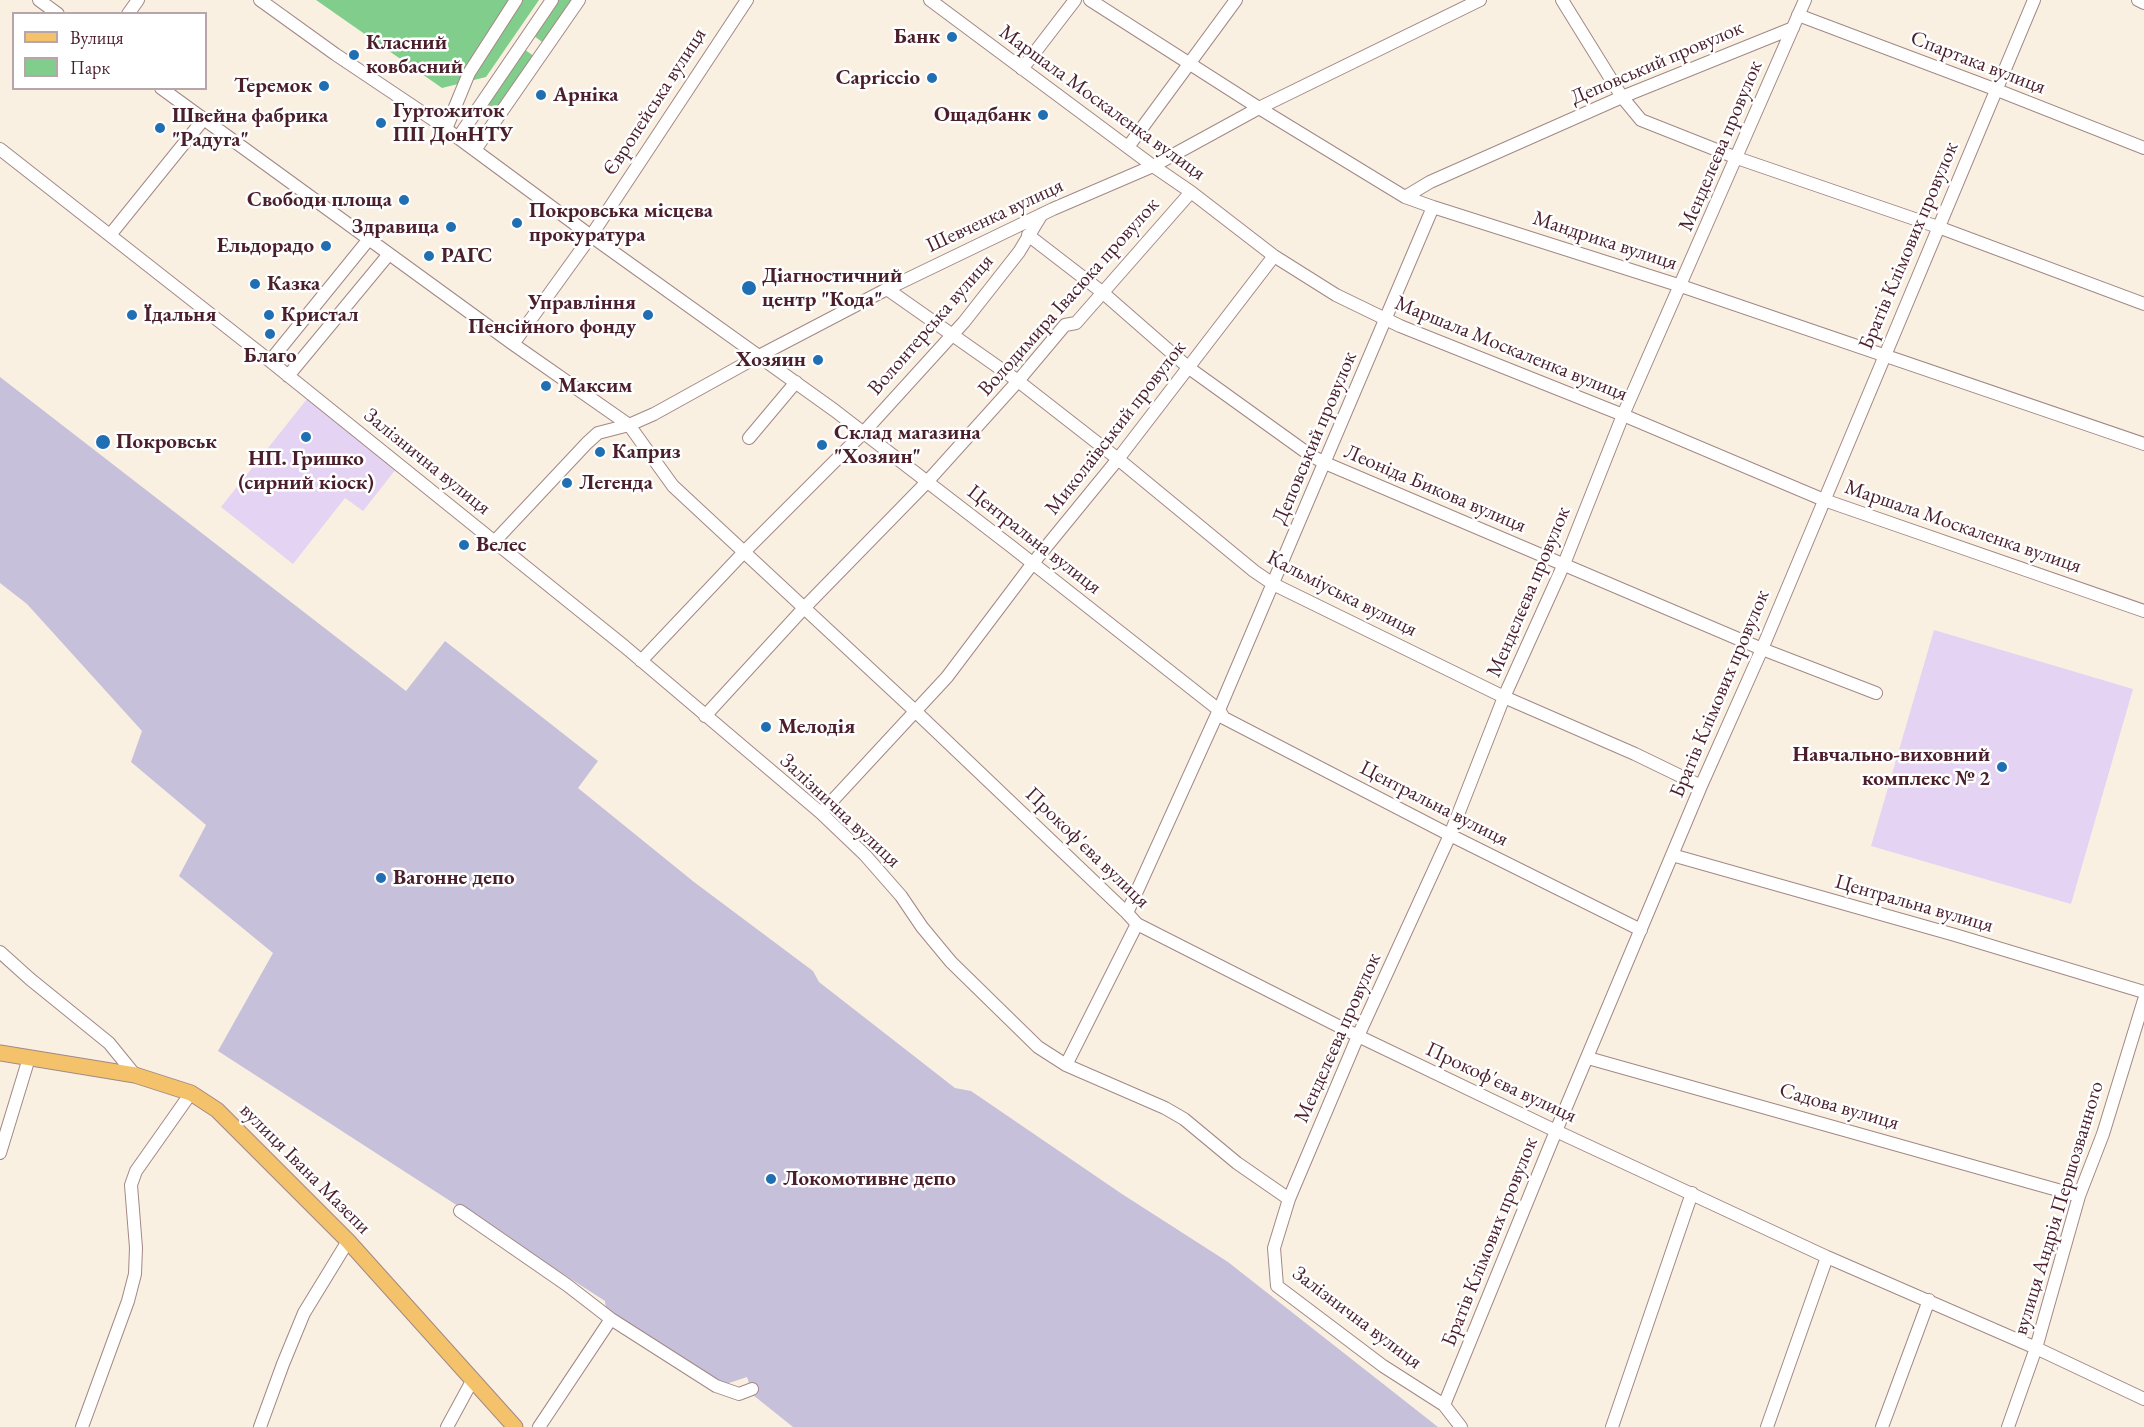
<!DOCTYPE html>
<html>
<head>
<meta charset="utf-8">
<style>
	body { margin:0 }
	#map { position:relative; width:2144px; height:1427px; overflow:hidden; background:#faf0e2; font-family:"EB Garamond",serif }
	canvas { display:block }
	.legend { position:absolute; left:12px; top:12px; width:195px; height:78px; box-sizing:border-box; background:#fff; border:2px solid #b7a5aa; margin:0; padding:8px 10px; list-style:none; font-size:18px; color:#4a1f2b }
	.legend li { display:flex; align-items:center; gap:12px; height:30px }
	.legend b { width:30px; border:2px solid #b7a5aa }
</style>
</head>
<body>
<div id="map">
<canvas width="2144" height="1427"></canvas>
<ul class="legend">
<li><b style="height:8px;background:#f4c26a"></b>Вулиця</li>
<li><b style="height:16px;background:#81ce8c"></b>Парк</li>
</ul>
</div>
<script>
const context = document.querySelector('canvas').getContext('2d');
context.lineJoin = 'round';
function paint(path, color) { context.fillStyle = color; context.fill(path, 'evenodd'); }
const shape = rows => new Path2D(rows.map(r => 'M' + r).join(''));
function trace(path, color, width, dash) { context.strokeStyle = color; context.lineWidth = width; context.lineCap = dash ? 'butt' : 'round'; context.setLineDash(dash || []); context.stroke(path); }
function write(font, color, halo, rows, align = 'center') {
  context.font = font + ' "EB Garamond",serif'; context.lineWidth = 5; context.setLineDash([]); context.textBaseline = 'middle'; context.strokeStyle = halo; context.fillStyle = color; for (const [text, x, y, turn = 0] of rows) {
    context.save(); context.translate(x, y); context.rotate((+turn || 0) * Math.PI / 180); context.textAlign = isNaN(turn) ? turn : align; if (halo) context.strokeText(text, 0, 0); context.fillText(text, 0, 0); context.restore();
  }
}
paint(shape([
	[307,399,396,469,363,511,345,498,293,564,221,507],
	[1934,630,2133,689,2071,904,1871,846]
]), '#e4d3f2');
paint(shape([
	[0,377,406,691,445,641,598,761,578,788,694,882,813,971,819,982,955,1088,971,1091,1122,1194,1228,1262,1438,1427,793,1427,753,1395,747,1377,723,1385,606,1310,605,1301,218,1051,273,953,179,876,206,825,131,762,142,731,27,604,0,583]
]), '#c6c0da');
paint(shape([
	[316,0,539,0,486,77,442,88],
	[558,0,576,0,545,44,534,36],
	[524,49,535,57,493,119,481,111]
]), '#81ce8c');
const minor = shape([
	[39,0,58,14],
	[260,0,335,54,438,123,591,236,834,410,1012,547,1219,710,1224,718,1450,835,1641,930],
	[930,0,1153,166,1191,192,1274,256,1336,295,1400,326,1623,415,1824,500,2144,611],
	[1090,0,1259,108,1405,197,1433,207,1681,286,2144,444],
	[1562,0,1622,97,1641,120,1737,158,1938,227,2144,304],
	[2138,0,2144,3],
	[128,14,138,0],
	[1798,15,1997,90,2144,148],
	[1022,69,1075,0],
	[161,88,513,344,629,425,673,486,914,710,1127,913,1137,924,1358,1036,1556,1131,1827,1257,2036,1348,2144,1399],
	[446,129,469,73,516,0],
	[458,138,552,0],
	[1128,147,1236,0],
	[0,149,270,361,624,646,821,813,865,855,901,896,922,927,951,962,1038,1047,1066,1065,1165,1108,1184,1119,1237,1163,1289,1199],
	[475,150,579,0],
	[1405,197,1430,182,1622,97,1793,28],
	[110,235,203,120],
	[1028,235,1102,292,1189,368,1310,455,1325,463,1762,649,1876,693],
	[887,289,1018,381,1118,459,1254,571,1273,584,1504,697,1635,754,1701,786],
	[513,344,591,236,747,0],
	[270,361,369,239],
	[288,376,389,254],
	[749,438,796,382],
	[494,542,587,443,598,433,629,425,654,414,757,357,887,289,1053,209,1153,166,1259,108,1480,0],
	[641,661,744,552,863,433,964,322,1019,252,1042,214],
	[705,716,804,608,927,482,1018,381,1065,325,1076,323,1191,192],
	[821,813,947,677,1033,563,1118,459,1274,256],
	[1672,855,1955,935,2144,992],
	[1127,913,1219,710,1433,207],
	[0,952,30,979,109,1043,135,1075],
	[1588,1058,2079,1196],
	[1066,1065,1137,924],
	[0,1153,29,1058],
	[460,1211,567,1285,611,1319],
	[1444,1405,1556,1131,1701,786,1762,649,2034,0],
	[82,1427,128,1301,135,1274,136,1248,131,1185,136,1171,191,1093],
	[260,1427,283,1364,304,1313,348,1241],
	[447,1427,472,1381],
	[539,1427,611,1319,716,1386,739,1394,752,1389],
	[1461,1427,1444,1405,1383,1366,1277,1286,1274,1248,1289,1199,1358,1036,1450,835,1504,697,1564,564,1623,415,1805,0],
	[1612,1427,1692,1193],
	[1767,1427,1827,1257],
	[1882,1427,1929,1300],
	[2008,1427,2036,1348,2079,1196,2103,1134,2144,1000]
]);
const major = shape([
	[0,1053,135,1075,191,1093,217,1110,348,1241,515,1427]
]);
trace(minor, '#a28886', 14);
trace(major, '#a28886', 17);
trace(minor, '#fff', 12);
trace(major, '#f4c26a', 15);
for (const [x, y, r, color] of [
	[952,37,6,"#1f6fb2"],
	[354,55,6,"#1f6fb2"],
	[932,78,6,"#1f6fb2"],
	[324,86,6,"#1f6fb2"],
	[541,95,6,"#1f6fb2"],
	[1043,115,6,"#1f6fb2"],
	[381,123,6,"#1f6fb2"],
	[160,128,6,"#1f6fb2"],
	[404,200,6,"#1f6fb2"],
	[517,223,6,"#1f6fb2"],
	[451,227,6,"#1f6fb2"],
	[326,246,6,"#1f6fb2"],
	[429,256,6,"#1f6fb2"],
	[255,284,6,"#1f6fb2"],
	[749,288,8,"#1f6fb2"],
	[132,315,6,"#1f6fb2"],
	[269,315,6,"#1f6fb2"],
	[648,315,6,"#1f6fb2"],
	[270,334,6,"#1f6fb2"],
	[818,360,6,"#1f6fb2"],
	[546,386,6,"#1f6fb2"],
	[306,437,6,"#1f6fb2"],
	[103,442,8,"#1f6fb2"],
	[822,445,6,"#1f6fb2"],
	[600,452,6,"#1f6fb2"],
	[567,483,6,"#1f6fb2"],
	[464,545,6,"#1f6fb2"],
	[766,727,6,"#1f6fb2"],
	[2002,767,6,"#1f6fb2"],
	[381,878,6,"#1f6fb2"],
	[771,1179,6,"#1f6fb2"]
]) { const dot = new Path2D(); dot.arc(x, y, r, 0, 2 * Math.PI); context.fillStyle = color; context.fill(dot); trace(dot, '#fff', 2); }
write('bold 21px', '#4a1f2b', '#fff', [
	["Банк",940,37,"right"],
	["Класний",366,43],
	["ковбасний",366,67],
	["Capriccio",920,78,"right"],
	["Теремок",312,86,"right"],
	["Арніка",553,95],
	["Гуртожиток",393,111],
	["ПІІ ДонНТУ",393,135],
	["Ощадбанк",1031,115,"right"],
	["Швейна фабрика",172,116],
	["\"Радуга\"",172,140],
	["Свободи площа",392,200,"right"],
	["Покровська місцева",529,211],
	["прокуратура",529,235],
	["Здравица",439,227,"right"],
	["Ельдорадо",314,246,"right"],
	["РАГС",441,256],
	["Діагностичний",762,276],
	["центр \"Кода\"",762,300],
	["Казка",267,284],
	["Управління",636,303,"right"],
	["Пенсійного фонду",636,327,"right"],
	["Їдальня",144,315],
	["Кристал",281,315],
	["Благо",270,356,"center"],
	["Хозяин",806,360,"right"],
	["Максим",558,386],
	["Склад магазина",834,433],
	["\"Хозяин\"",834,457],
	["Покровськ",116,442],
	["Каприз",612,452],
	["НП. Гришко",306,459,"center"],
	["(сирний кіоск)",306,483,"center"],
	["Легенда",579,483],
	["Велес",476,545],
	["Мелодія",778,727],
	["Навчально-виховний",1990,755,"right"],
	["комплекс № 2",1990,779,"right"],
	["Вагонне депо",393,878],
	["Локомотивне депо",783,1179]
], 'left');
write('21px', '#4a1f2b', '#fff', [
	["Деповський провулок",1657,63,-23],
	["Спартака вулиця",1978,63,21],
	["Європейська вулиця",655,102,-57],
	["Маршала Москаленка вулиця",1102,103,36],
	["Менделєєва провулок",1721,146,-67],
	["Шевченка вулиця",995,216,-25],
	["Мандрика вулиця",1605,241,18],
	["Братів Клімових провулок",1909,246,-67],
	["Володимира Івасюка провулок",1069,297,-48],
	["Волонтерська вулиця",931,325,-49],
	["Маршала Москаленка вулиця",1511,349,22],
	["Миколаївський провулок",1116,428,-52],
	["Деповський провулок",1315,438,-67],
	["Залізнична вулиця",427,462,39],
	["Леоніда Бикова вулиця",1435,489,23],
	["Маршала Москаленка вулиця",1963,527,19],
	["Центральна вулиця",1034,540,38],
	["Менделєєва провулок",1529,592,-67],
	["Кальміуська вулиця",1342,594,27],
	["Братів Клімових провулок",1720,694,-67],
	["Центральна вулиця",1434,804,27],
	["Залізнична вулиця",840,811,43],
	["Прокоф'єва вулиця",1087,848,44],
	["Центральна вулиця",1914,904,16],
	["Менделєєва провулок",1338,1038,-66],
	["Прокоф'єва вулиця",1501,1083,25],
	["Садова вулиця",1839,1107,16],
	["вулиця Івана Мазепи",305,1169,45],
	["вулиця Андрія Першозванного",2059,1208,-73],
	["Братів Клімових провулок",1490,1242,-68],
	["Залізнична вулиця",1357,1318,37]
]);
</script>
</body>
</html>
